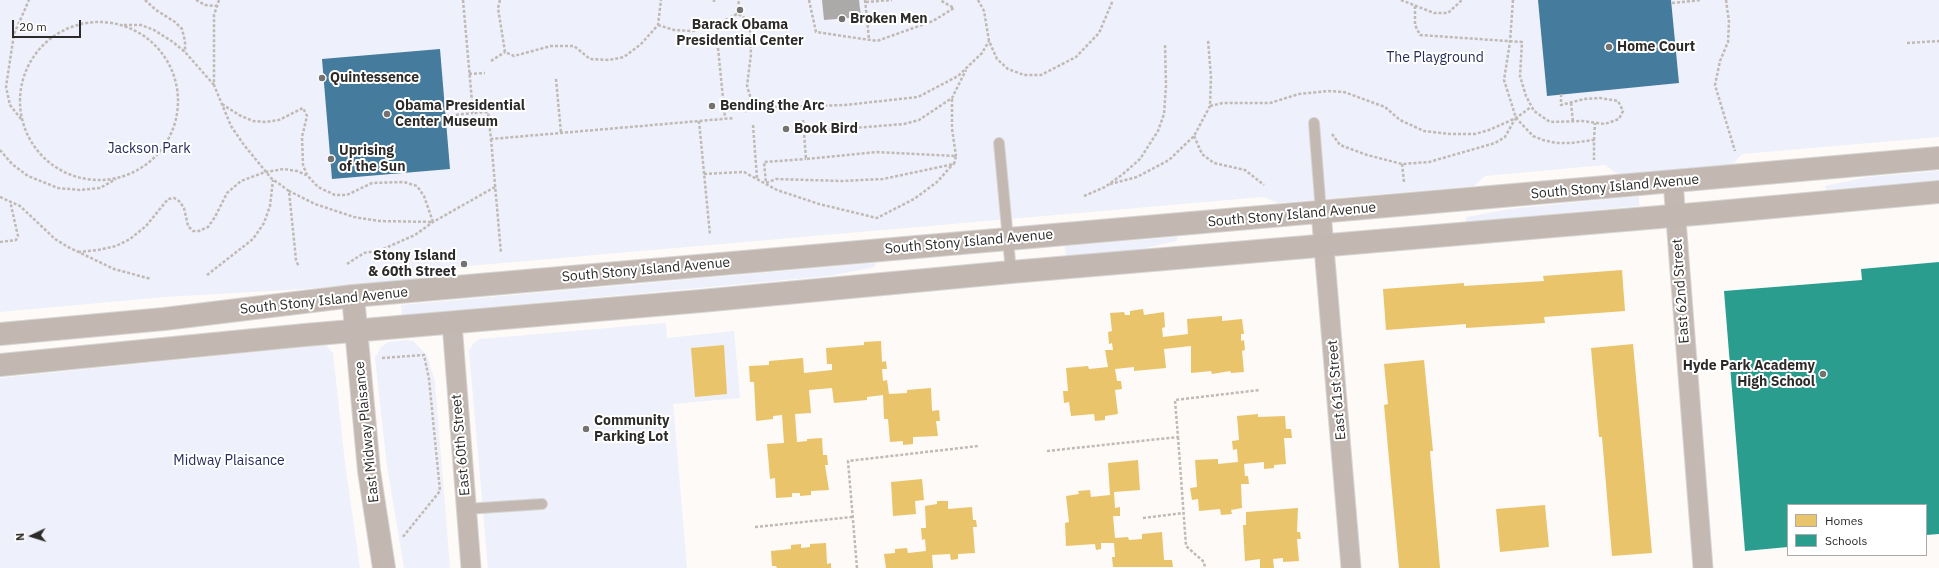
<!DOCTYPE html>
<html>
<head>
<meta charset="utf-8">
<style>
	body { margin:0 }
	#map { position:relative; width:1939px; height:568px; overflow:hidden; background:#fdfaf8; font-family:"IBM Plex Sans",sans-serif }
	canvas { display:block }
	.legend { position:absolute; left:1787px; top:504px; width:140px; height:52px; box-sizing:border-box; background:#fff; border:1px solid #abaaa9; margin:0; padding:5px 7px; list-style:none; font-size:12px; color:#2c2b29 }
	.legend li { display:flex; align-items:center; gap:8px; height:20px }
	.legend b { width:20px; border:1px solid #abaaa9 }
	.north { position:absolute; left:12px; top:516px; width:40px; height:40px; -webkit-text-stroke:3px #fff; paint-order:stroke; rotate:266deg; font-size:11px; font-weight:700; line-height:16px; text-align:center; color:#2c2b29 }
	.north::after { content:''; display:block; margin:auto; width:14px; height:18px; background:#2c2b29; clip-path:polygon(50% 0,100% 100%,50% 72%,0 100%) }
	.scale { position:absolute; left:12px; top:20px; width:69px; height:18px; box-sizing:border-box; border:2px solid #2c2b29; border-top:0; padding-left:5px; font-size:12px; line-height:14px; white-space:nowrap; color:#2c2b29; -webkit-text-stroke:3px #fff; paint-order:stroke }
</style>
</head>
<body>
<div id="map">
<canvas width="1939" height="568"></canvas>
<ul class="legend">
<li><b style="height:11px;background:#e9c46a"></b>Homes</li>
<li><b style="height:11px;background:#2a9d8f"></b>Schools</li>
</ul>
<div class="north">N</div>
<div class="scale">20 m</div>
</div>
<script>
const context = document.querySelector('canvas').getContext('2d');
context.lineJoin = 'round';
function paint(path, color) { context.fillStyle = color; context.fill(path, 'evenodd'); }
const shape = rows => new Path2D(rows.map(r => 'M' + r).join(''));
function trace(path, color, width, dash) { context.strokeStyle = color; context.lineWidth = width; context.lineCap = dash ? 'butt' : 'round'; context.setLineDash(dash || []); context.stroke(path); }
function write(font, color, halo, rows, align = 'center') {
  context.font = font + ' "IBM Plex Sans",sans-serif'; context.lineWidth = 4; context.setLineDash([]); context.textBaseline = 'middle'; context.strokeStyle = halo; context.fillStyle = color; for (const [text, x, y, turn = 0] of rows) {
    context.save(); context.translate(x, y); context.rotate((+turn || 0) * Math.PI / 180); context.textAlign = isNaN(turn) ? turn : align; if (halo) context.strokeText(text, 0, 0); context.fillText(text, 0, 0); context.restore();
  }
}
paint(shape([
	[0,0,1939,0,1939,137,1742,154,1732,165,1641,173,1619,175,1605,165,1485,176,1474,186,1278,203,1263,197,445,268,419,279,304,289,165,297,0,312],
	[1939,171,1939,180,1826,190,1825,186,1868,177],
	[1639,196,1639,206,1466,222,1466,217,1510,209],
	[1177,237,1177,241,1131,251,1066,256,1065,246],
	[875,263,875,267,829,276,402,315,401,305],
	[666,323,667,338,734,331,740,398,673,404,687,568,488,568,469,351,473,344,480,339],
	[405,340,413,341,427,355,435,382,450,568,404,568,387,466,375,358,381,347,388,342],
	[326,345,333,353,345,463,360,568,0,568,0,378]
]), '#eef0fb');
paint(shape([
	[1622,270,1625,311,1544,317,1545,323,1466,328,1466,324,1386,330,1383,289,1464,283,1464,286,1544,281,1543,276],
	[1143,309,1144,315,1164,312,1165,327,1162,328,1163,337,1188,334,1187,319,1222,316,1222,321,1242,319,1244,334,1241,334,1241,341,1244,340,1245,350,1242,351,1244,372,1231,373,1230,371,1212,374,1211,371,1191,373,1191,346,1164,349,1166,368,1134,371,1134,367,1115,369,1117,381,1121,381,1122,389,1115,390,1118,414,1105,416,1105,420,1095,421,1094,414,1071,416,1069,402,1064,403,1063,391,1068,391,1066,368,1088,366,1089,369,1108,367,1105,350,1113,350,1112,343,1109,344,1108,332,1112,331,1110,313,1124,312,1125,315,1130,315,1130,311],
	[881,341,882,362,886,361,887,369,882,369,883,381,887,380,889,394,907,393,907,390,931,388,932,411,939,410,940,421,936,421,938,436,913,437,913,444,903,445,903,441,890,442,888,419,884,419,883,395,867,397,867,400,834,403,832,388,809,390,811,413,795,414,797,442,807,441,807,439,822,438,823,455,827,455,828,465,825,465,829,490,811,491,811,495,800,496,800,493,792,493,792,497,776,498,775,478,770,479,767,444,784,443,782,415,773,416,773,419,756,421,754,382,750,382,749,366,769,365,769,361,803,358,804,373,832,370,832,364,827,364,826,348,864,345,864,342],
	[1633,344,1652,553,1612,556,1602,437,1599,437,1591,348],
	[724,345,727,394,695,397,691,348],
	[1424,360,1433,451,1430,451,1440,568,1399,568,1384,405,1388,404,1384,364],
	[1258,414,1258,417,1285,416,1286,429,1291,429,1292,438,1284,438,1286,464,1274,465,1274,468,1264,469,1264,462,1244,464,1245,476,1248,476,1249,484,1241,484,1242,508,1231,510,1232,514,1221,515,1220,509,1199,511,1198,499,1192,500,1190,488,1197,487,1195,460,1218,459,1218,464,1238,462,1237,449,1233,450,1232,441,1239,440,1237,416],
	[1138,460,1140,490,1114,492,1115,508,1120,507,1120,516,1113,516,1115,538,1128,537,1129,540,1142,539,1142,534,1162,532,1164,560,1172,560,1173,567,1113,567,1112,557,1115,557,1114,543,1101,543,1101,549,1096,550,1095,544,1066,546,1065,523,1069,522,1066,496,1079,494,1078,491,1090,490,1091,497,1110,495,1108,463],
	[922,479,924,500,915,501,916,514,893,516,891,482],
	[937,501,948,501,948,509,972,507,973,520,976,520,977,527,973,527,975,553,958,554,958,559,951,560,950,554,932,555,933,568,886,568,884,554,895,553,895,549,907,548,908,553,926,551,925,539,922,540,921,528,926,528,925,506,937,504],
	[1545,505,1549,547,1500,552,1496,509],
	[1298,508,1297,532,1300,532,1301,539,1297,539,1299,561,1283,562,1283,558,1273,559,1274,568,1260,568,1260,559,1245,561,1243,525,1246,525,1246,512],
	[826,543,827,564,831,563,831,568,777,568,776,566,772,566,771,551,791,549,791,545,801,544,801,548,810,547,810,544]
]), '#e9c46a');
paint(shape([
	[1939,262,1939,534,1926,535,1926,505,1788,505,1788,547,1745,551,1724,291,1862,280,1861,269]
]), '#2a9d8f');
paint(shape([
	[1538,0,1671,0,1679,83,1547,96],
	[440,49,450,169,332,179,322,59]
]), '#457b9d');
paint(shape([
	[822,0,859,0,861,17,824,20]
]), '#acaaa8');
const lane = shape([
	[1314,123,1321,212],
	[999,143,1011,272],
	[466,509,542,504]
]);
const street = shape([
	[1673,181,1703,568],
	[1321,212,1351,568],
	[452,323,471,568]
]);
const secondary = shape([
	[353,296,369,471,384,568],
	[0,334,164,319,353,296,1939,158],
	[0,365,305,335,701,301,1011,272,1707,213,1939,192]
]);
trace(lane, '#d7d5d4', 12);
trace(street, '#d7d5d4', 21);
trace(secondary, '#d7d5d4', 24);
trace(shape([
	[145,0,156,10,175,22,182,29,185,41,185,52],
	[196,0,205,5,217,6],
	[219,0,214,15,214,85,231,126,244,145,271,178,289,191,296,260,299,267],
	[463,0,473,113,488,112,491,139,734,118],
	[500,0,498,8,505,52,514,56,551,46,574,46,590,59,609,60,624,57,641,44,658,25,661,0],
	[714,0,714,2],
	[809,0,816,32,877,41,933,21,954,8,940,0],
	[865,0,869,39],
	[978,0,984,11,989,41,997,59,1008,69,1024,75,1041,75,1076,57,1099,33,1113,0],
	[1401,0,1434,13,1448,13,1462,0],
	[1513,0,1510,42,1504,80,1516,118,1533,136,1543,140,1556,143,1571,143,1594,140,1594,160],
	[1726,0,1729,22,1728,42,1720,61,1715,85,1735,151],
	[866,2,892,0],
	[1672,3,1701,0],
	[1415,6,1415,25,1420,35,1522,42,1520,76,1526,96,1534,111,1550,122,1582,121,1605,124,1619,119,1623,111,1618,101,1600,98,1584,99,1561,105,1561,94],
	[737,14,739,0],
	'20 101a79 79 0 1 1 158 0a79 79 0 1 1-158 0Z',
	[124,25,141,25,154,30,173,42,185,52,214,85],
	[658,25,674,30,692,31,712,27,737,14,743,16,750,29,751,54,747,86,750,96,760,105,778,107,845,105,918,97,958,76,982,53,989,41],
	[1907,43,1939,41],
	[718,48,725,118],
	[491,61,505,52],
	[469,74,485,73],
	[556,79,561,133],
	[952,99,952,129,956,156],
	[1571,103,1573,122],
	[222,104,239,115,253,121,266,122,279,120,303,108,307,116,302,137,303,165,307,175,318,187,335,195,347,195,372,183,404,182,417,186,424,196,433,222,379,221,354,217,315,204,289,191],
	[1210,106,1223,103,1270,103,1299,94,1328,91,1344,92,1385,107,1400,120,1424,131,1450,134,1475,134,1489,130,1516,118,1531,107],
	[745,112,755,101],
	[446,116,473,113],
	[21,119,10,105,6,87,14,34,29,0],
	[803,120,806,159,877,152,956,156,954,164,883,179,842,181,776,179,766,183,764,162,806,159],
	[699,121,710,235],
	[753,125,757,178],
	[804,132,904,124,919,120,952,98,966,70],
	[1332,134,1340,145,1367,155,1402,164,1429,162,1495,143,1505,137,1515,119],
	[1194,136,1202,154,1214,163,1245,170,1264,185],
	[491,139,501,253],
	[1594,140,1595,123],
	[0,150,12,164,28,176,58,188,80,190,100,188,116,179],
	[1402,164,1404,182],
	[704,174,744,172,777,190,819,204,877,218,914,199,937,182,953,164],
	[1110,184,1137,177,1169,160,1194,136,1210,106,1211,77,1208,40],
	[1084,196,1105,187,1123,174,1140,159,1158,131,1164,114,1166,86,1165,44],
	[0,197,20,206,55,239,68,247,114,269,151,279],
	[0,242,16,240,18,236,10,201],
	[78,252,98,250,116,246,130,239,146,226,168,199,174,198,179,201,184,208,188,226,193,231,199,231,208,227,215,217,227,193,241,181,265,172,284,169,297,171,306,175],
	[347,264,364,253,381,250,415,235,433,222,495,187],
	[207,275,253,239,264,223,270,206,273,180],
	[382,358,424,355,429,379,440,491,402,538],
	[1178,437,1186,546,1204,562,1205,568],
	[1047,451,1178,437,1175,400,1260,390],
	[1143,518,1183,513],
	[755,527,852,517],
	[857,568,848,461,978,446]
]), '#c0b9b4', 2.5, [3, 2]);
trace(lane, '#c3b9b2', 10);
trace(street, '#c3b9b2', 19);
trace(secondary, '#c2b8b1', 22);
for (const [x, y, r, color] of [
	[740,10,4,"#757371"],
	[842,19,4,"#757371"],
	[1609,47,4,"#757371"],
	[322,78,4,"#757371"],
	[712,106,4,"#757371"],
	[387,114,4,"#757371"],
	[786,129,4,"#757371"],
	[331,159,4,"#757371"],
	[464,264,4,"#757371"],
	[1823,374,4,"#757371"],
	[586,429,4,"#757371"]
]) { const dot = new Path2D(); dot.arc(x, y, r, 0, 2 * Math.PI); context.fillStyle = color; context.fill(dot); trace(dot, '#fff', 1.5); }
write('bold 14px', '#2c2b29', '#fff', [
	["Broken Men",850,19],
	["Barack Obama",740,25,"center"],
	["Presidential Center",740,41,"center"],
	["Home Court",1617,47],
	["Quintessence",330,78],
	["Obama Presidential",395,106],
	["Center Museum",395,122],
	["Bending the Arc",720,106],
	["Book Bird",794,129],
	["Uprising",339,151],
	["of the Sun",339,167],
	["Stony Island",456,256,"right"],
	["& 60th Street",456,272,"right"],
	["Hyde Park Academy",1815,366,"right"],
	["High School",1815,382,"right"],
	["Community",594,421],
	["Parking Lot",594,437]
], 'left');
write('14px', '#262d5a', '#fff', [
	["The Playground",1435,58],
	["Jackson Park",149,149],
	["Midway Plaisance",229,461]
]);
write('14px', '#2c2b29', '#fff', [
	["South Stony Island Avenue",1615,187,-5],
	["South Stony Island Avenue",1292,215,-5],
	["South Stony Island Avenue",969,242,-5],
	["South Stony Island Avenue",646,270,-5],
	["East 62nd Street",1681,291,-94],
	["South Stony Island Avenue",324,301,-6],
	["East 61st Street",1337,390,-95],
	["East Midway Plaisance",367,432,-96],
	["East 60th Street",461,445,-95]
]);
</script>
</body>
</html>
